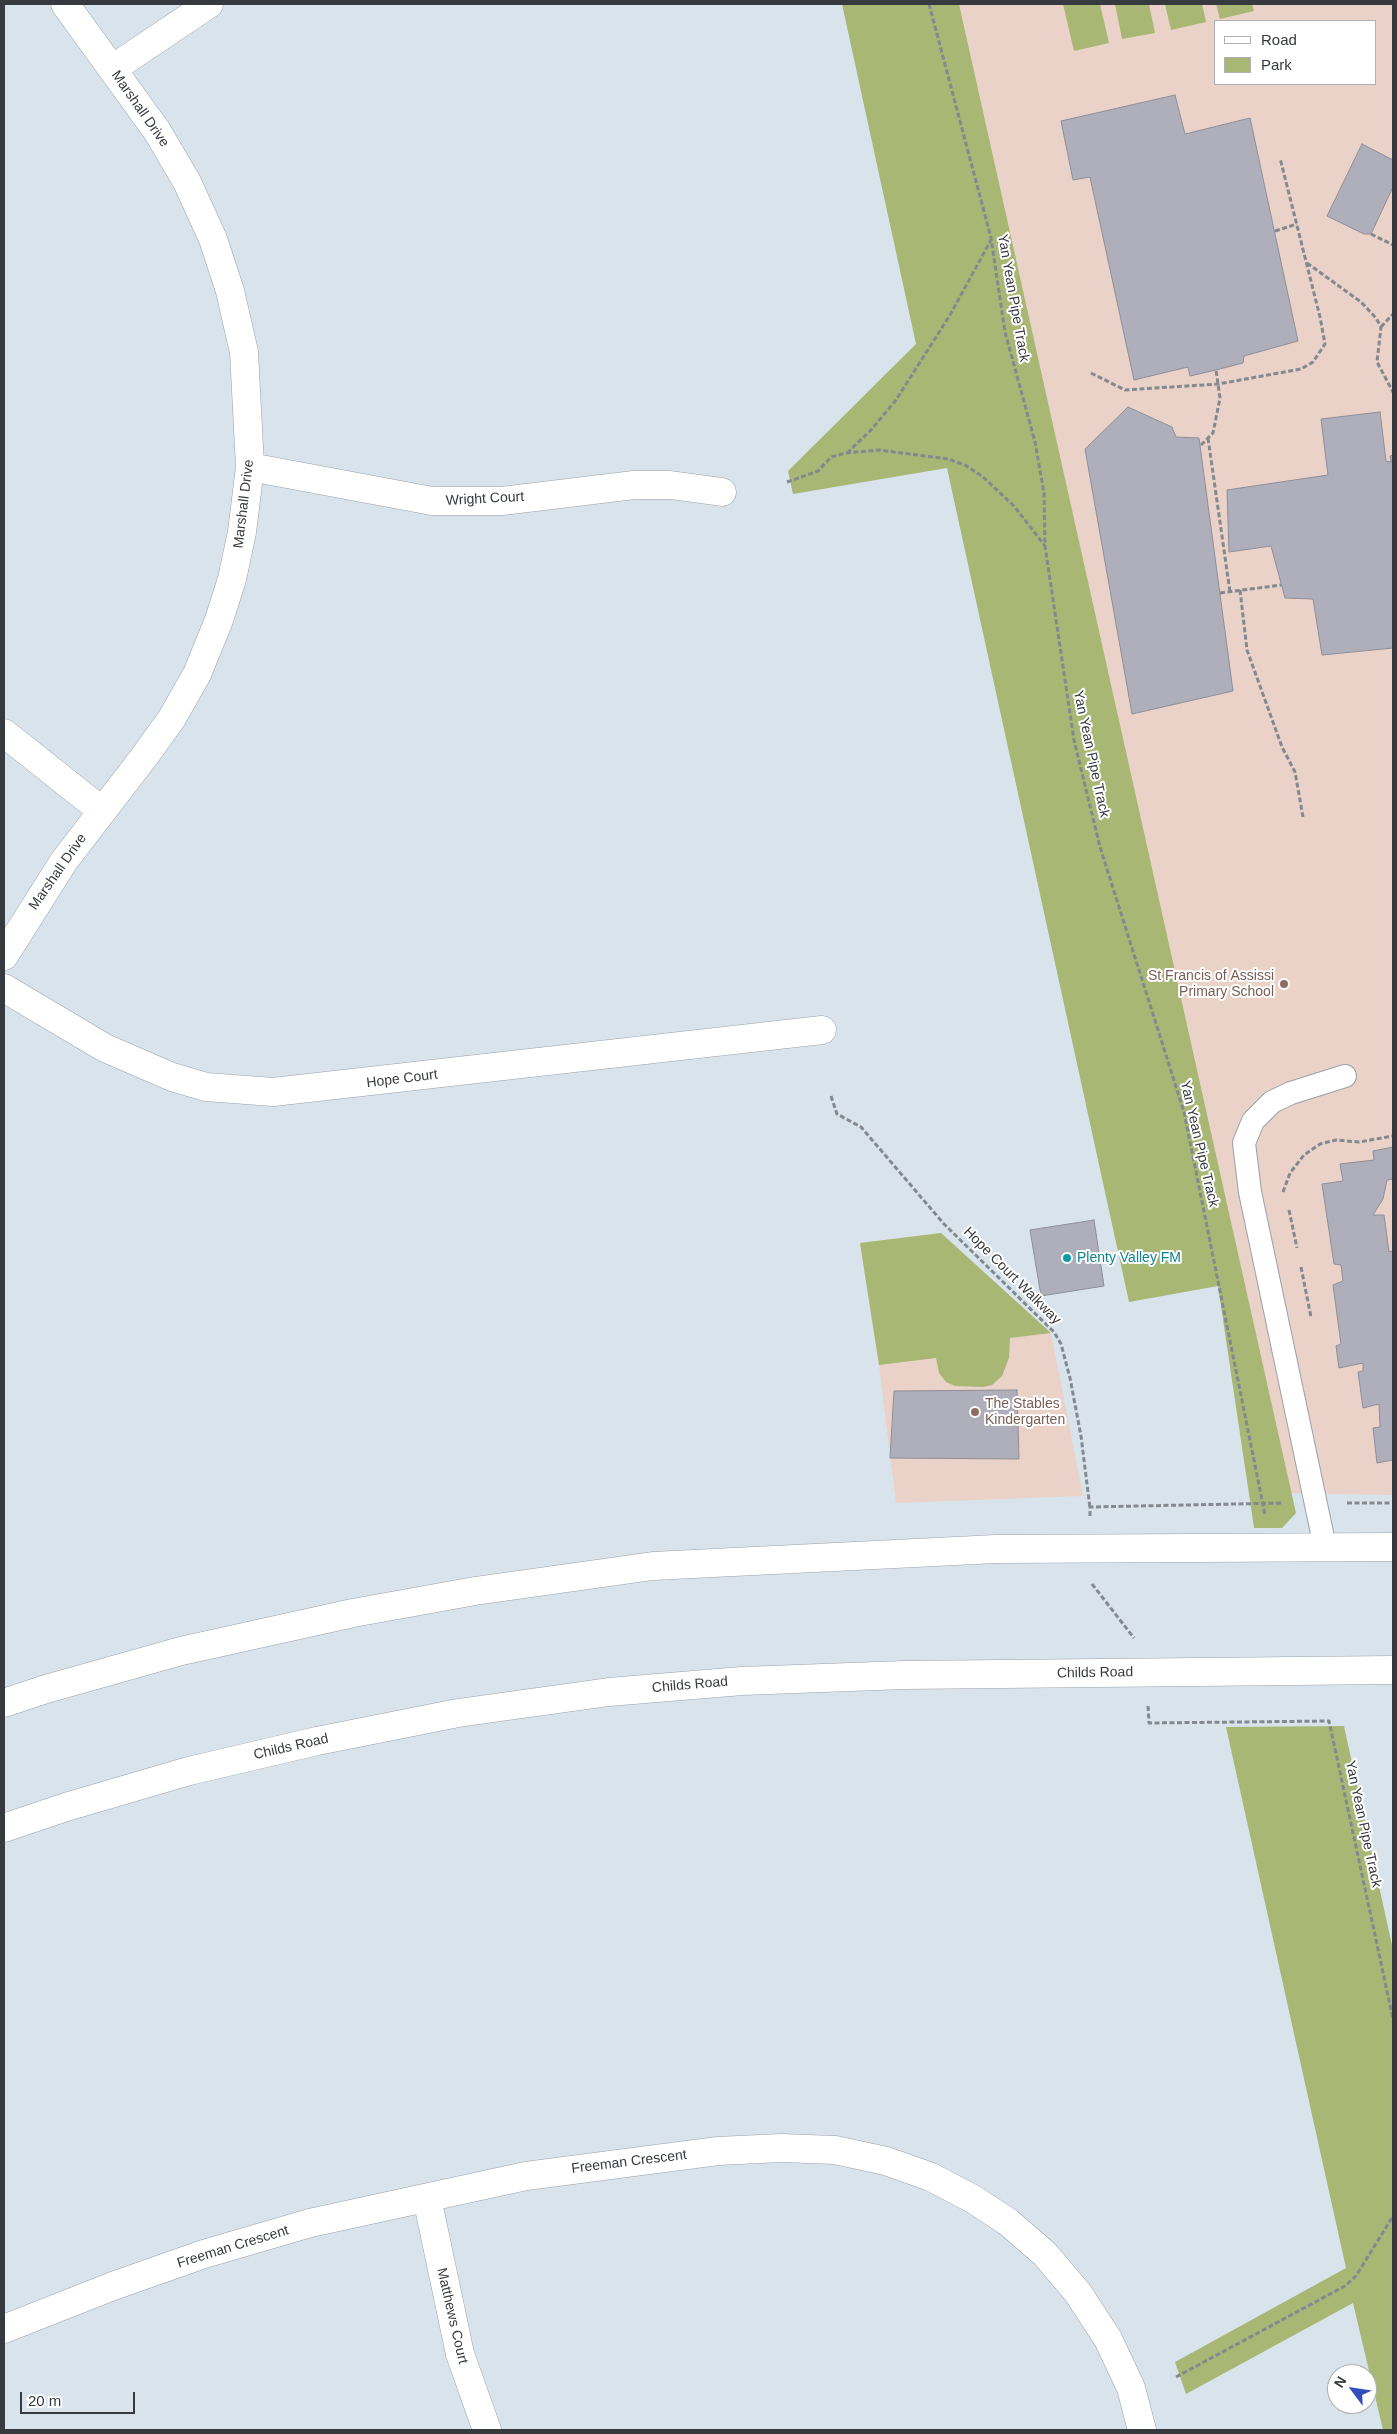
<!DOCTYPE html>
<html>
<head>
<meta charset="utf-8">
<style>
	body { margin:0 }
	#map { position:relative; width:1397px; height:2434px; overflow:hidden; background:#d9e3ec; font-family:Arial,sans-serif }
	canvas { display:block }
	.frame { position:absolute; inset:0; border:5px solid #36393d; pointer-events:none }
	.legend { position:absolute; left:1214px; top:20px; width:162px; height:65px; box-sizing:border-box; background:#fff; border:1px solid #afb0b1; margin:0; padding:6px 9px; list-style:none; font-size:15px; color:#36393d }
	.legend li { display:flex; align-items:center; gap:10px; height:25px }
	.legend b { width:25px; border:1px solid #afb0b1 }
	.north { position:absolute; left:1327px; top:2364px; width:50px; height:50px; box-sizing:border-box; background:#fff; border:1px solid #afb0b1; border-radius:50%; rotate:301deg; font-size:14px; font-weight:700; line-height:20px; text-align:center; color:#36393d }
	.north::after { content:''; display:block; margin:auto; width:18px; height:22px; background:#354ebf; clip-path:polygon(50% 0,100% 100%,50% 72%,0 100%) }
	.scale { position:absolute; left:20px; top:2392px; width:115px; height:22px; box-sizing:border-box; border:2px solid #36393d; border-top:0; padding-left:6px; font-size:15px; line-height:18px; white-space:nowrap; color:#36393d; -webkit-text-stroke:4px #fff; paint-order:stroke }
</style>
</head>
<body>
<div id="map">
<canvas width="1397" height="2434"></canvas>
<div class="frame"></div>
<ul class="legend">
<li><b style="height:6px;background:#fff"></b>Road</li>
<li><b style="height:14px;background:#a8b774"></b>Park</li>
</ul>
<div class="north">N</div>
<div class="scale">20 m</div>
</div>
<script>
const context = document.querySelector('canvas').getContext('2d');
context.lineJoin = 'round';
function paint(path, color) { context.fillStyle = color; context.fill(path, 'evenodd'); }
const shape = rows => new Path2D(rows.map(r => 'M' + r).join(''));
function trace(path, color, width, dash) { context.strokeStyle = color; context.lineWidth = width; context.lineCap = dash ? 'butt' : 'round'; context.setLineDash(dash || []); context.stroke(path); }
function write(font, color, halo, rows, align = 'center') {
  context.font = font + ' Arial,sans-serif'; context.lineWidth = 4; context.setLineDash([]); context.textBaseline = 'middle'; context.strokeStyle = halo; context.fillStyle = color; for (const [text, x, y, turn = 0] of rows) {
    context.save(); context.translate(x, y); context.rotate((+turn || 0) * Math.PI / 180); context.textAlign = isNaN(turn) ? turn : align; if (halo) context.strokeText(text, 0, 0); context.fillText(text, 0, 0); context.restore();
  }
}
paint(shape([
	[959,4,1393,4,1393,1495,1288,1493],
	[1216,21,1376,21,1376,84,1216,84],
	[941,1233,1051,1333,1083,1496,896,1503,879,1365,860,1243]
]), '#ead2c8');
paint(shape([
	[842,4,959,4,1296,1513,1282,1528,1254,1528,1218,1286,1129,1302,947,468,793,494,788,471,916,344],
	[1063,4,1100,4,1109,43,1074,51],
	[1115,4,1149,4,1155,33,1122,39],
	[1165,4,1202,4,1206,22,1171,30],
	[1216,4,1252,4,1254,11,1220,19],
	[941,1233,1051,1333,1010,1338,1009,1358,1002,1376,992,1385,983,1387,955,1386,946,1382,939,1373,936,1358,879,1365,860,1243],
	[1344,1726,1393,1950,1393,2430,1383,2430,1353,2303,1186,2394,1175,2362,1346,2268,1226,1727]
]), '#a8b774');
const building = shape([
	[1175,95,1185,134,1250,118,1298,341,1244,356,1243,363,1216,370,1190,376,1188,367,1134,380,1090,177,1073,180,1061,121,1175,95],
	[1362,144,1393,160,1393,187,1371,234,1364,234,1327,216,1362,144],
	[1128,407,1172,427,1176,437,1199,438,1233,691,1132,714,1085,449,1128,407],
	[1380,412,1386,461,1391,462,1390,456,1393,455,1393,648,1322,655,1313,599,1285,598,1271,546,1229,552,1227,490,1328,475,1321,419,1380,412],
	[1393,1147,1393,1179,1387,1180,1383,1199,1373,1215,1384,1215,1389,1252,1393,1251,1393,1460,1377,1463,1373,1428,1380,1427,1379,1404,1363,1408,1358,1372,1363,1371,1363,1363,1339,1368,1336,1346,1341,1344,1333,1285,1343,1281,1341,1265,1334,1264,1322,1184,1343,1181,1340,1164,1374,1160,1373,1151,1393,1147],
	[1094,1220,1104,1286,1041,1296,1030,1230,1094,1220],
	[1017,1390,1019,1459,890,1458,894,1391,1017,1390]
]);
paint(building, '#aeafba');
trace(building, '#8e8f9a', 1);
const service = shape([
	[1325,1547,1250,1192,1244,1143,1253,1121,1272,1102,1291,1093,1345,1076]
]);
const minor = shape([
	[112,69,209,4],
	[250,467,432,501,502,501,634,485,670,485,722,492],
	[4,733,102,811],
	[4,956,64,861,144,757,172,718,197,674,219,620,232,579,242,532,250,467,244,352,230,291,213,239,187,182,157,131,65,4],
	[4,988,105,1048,172,1077,206,1087,273,1092,822,1030],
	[427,2198,460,2354,487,2430],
	[4,2329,113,2286,204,2254,310,2223,526,2176,718,2151,781,2148,835,2150,886,2161,931,2177,973,2199,1008,2222,1045,2254,1078,2293,1108,2339,1131,2388,1142,2430]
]);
const primary = shape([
	[4,1703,46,1689,181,1651,353,1613,475,1591,653,1566,996,1549,1393,1547],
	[4,1828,66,1807,189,1771,317,1741,458,1713,609,1692,742,1681,904,1675,1393,1670]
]);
trace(service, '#99a1aa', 24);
trace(minor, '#99a1aa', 29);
trace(primary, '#99a1aa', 29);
trace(shape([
	[929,4,991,238,1005,332,1035,442,1044,493,1045,546,1074,740,1100,847,1184,1112,1265,1515],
	[1275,231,1297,224],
	[1371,234,1393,245],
	[1307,263,1361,302,1376,318,1381,327,1377,362,1393,392],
	[1381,327,1393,314],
	[1091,373,1125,390,1218,384,1301,369,1313,362,1325,344,1320,317,1280,158],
	[1208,438,1230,592],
	[1201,445,1213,433,1220,398,1216,370],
	[847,453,871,430,896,400,950,315,991,240],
	[787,482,818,471,831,457,846,453,879,450,948,459,965,465,982,476,1014,506,1045,546],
	[1240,590,1247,650,1282,747,1295,772,1303,817],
	[1220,593,1281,585],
	[831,1096,837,1114,861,1127,944,1224,1054,1332,1061,1344,1070,1378,1081,1436,1090,1508],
	[1283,1192,1290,1173,1304,1155,1320,1144,1336,1140,1359,1142,1393,1136],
	[1289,1210,1297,1248],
	[1301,1267,1311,1317],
	[1347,1503,1393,1503],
	[1090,1516,1090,1507,1283,1503],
	[1092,1584,1134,1638],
	[1148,1706,1149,1723,1329,1721,1393,2019],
	[1176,2377,1345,2286,1356,2276,1393,2216]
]), '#83898f', 3, [5, 2.5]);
trace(service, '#fff', 22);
trace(minor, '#fff', 28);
trace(primary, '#fff', 28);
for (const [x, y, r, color] of [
	[1284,984,5,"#8d6e63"],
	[1067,1258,5,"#0f9aa8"],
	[975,1412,5,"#8d6e63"]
]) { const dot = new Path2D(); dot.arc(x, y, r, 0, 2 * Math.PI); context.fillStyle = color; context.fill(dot); trace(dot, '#fff', 2); }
write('14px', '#36393d', '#fff', [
	["Marshall Drive",140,109,55],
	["Yan Yean Pipe Track",1013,298,80],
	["Wright Court",485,499,-3],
	["Marshall Drive",244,504,-83],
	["Yan Yean Pipe Track",1091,754,78],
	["Marshall Drive",58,872,-55],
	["Hope Court",402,1079,-7],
	["Yan Yean Pipe Track",1199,1144,77],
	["Hope Court Walkway",1012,1276,45],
	["Childs Road",1095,1673,-1],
	["Childs Road",690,1685,-5],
	["Childs Road",291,1747,-13],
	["Yan Yean Pipe Track",1363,1824,78],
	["Freeman Crescent",629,2162,-7],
	["Freeman Crescent",233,2247,-17],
	["Matthews Court",452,2316,77]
]);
write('14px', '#785e54', '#fff', [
	["St Francis of Assissi",1274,976],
	["Primary School",1274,992],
	["The Stables",985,1404,"left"],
	["Kindergarten",985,1420,"left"]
], 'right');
write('14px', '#0d838f', '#fff', [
	["Plenty Valley FM",1077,1258]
], 'left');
</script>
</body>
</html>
